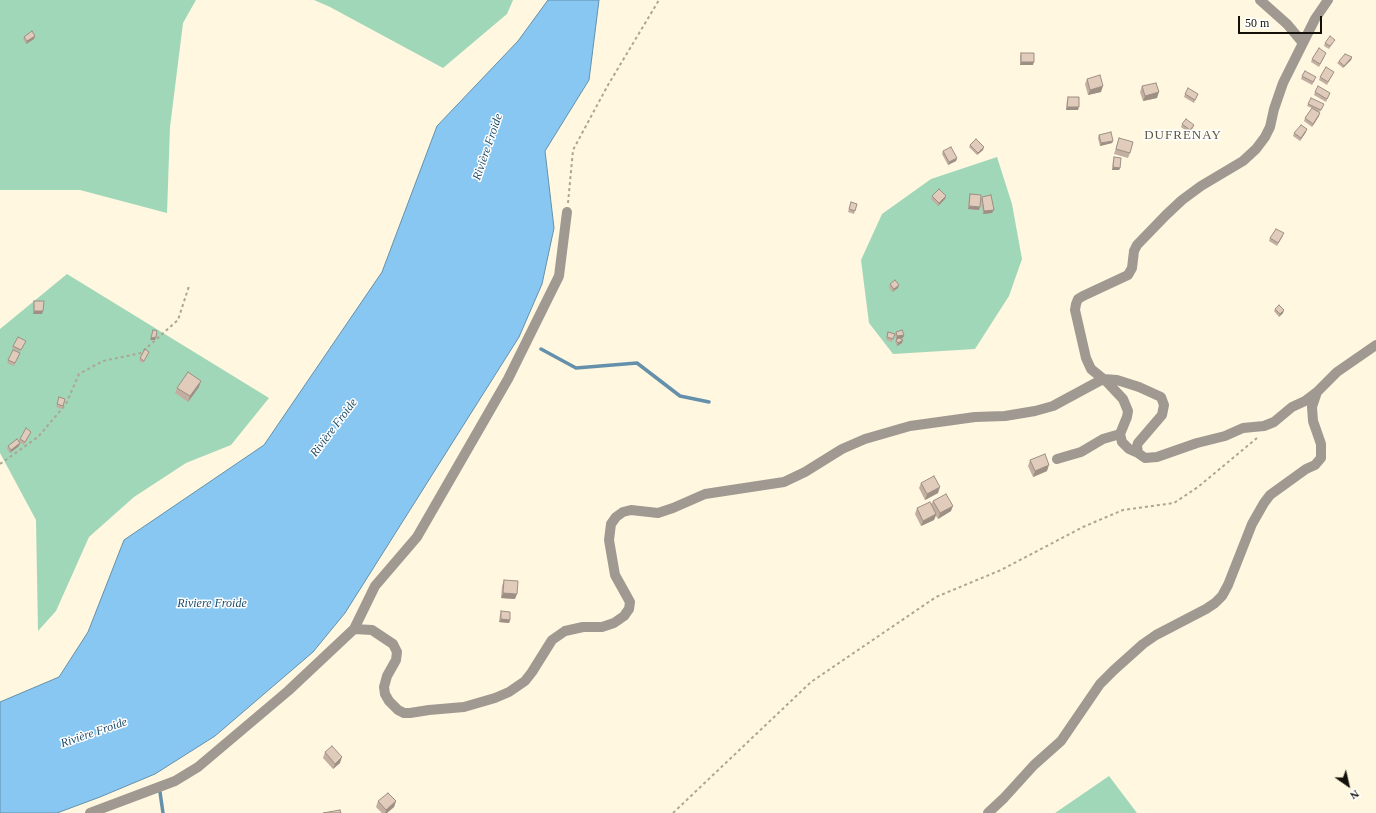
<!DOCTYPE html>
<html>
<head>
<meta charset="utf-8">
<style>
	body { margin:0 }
	#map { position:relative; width:1376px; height:813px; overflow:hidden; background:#fff7df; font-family:Georgia,serif }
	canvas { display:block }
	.north { position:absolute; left:1328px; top:765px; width:40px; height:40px; -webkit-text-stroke:3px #fff; paint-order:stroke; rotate:146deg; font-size:11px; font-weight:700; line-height:16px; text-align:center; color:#121008 }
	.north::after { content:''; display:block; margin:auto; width:14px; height:18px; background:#121008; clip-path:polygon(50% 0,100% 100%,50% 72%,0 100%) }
	.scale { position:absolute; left:1238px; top:16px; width:84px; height:18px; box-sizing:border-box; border:2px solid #121008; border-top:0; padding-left:5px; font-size:12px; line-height:14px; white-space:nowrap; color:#121008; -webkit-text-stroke:3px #fff; paint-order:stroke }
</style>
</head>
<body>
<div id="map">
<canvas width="1376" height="813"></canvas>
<div class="north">N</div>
<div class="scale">50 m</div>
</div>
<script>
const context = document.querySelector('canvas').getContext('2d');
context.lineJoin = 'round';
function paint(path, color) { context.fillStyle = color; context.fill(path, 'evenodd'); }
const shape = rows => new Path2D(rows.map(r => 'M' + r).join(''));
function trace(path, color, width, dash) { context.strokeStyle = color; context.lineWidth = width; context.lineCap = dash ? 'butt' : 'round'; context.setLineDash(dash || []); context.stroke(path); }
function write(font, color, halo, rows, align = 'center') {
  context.font = font + ' Georgia,serif'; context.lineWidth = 3; context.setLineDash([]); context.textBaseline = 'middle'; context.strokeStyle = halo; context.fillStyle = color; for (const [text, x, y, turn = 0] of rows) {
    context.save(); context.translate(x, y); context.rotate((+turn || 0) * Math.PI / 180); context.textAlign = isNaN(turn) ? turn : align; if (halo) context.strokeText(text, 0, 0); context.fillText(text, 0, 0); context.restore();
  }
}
paint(shape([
	[0,0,196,0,183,23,170,127,167,213,80,190,0,190],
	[314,0,513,0,507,14,443,68,330,7],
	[997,157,1012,204,1022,259,1009,296,975,349,893,354,869,323,861,260,882,214,931,179],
	[67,274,269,398,231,445,186,463,134,497,89,537,56,611,38,631,36,520,0,453,0,329],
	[1109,776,1137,813,1055,813]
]), '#a0d7b8');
const water = shape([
	[548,0,599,0,589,80,545,151,554,228,542,284,519,337,345,613,313,652,215,736,155,774,100,797,57,813,0,813,0,702,59,677,88,632,124,540,264,445,382,272,437,126,518,41,548,0]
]);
paint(water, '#87c7f1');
trace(water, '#6490ab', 1);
trace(shape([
	[541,349,576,368,637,363,680,396,709,402],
	[160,792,163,813]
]), '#6490ab', 3.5);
trace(shape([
	[568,203,573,150,608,85,659,0],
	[0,464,38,437,66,404,79,374,103,361,141,353,178,320,189,286],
	[673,813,811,682,936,597,1001,570,1083,527,1123,510,1174,503,1198,487,1257,438]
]), '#aca693', 2, [3, 3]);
trace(shape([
	[1260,0,1287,24,1303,43],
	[1138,453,1129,449,1122,442,1120,434,1127,417,1128,411,1123,399,1107,382,1091,369,1086,358,1075,310,1076,304,1078,299,1083,296,1128,275,1132,268,1134,251,1137,245,1166,215,1182,200,1201,186,1243,161,1256,149,1265,137,1270,127,1274,109,1283,83,1315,19,1328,0],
	[1057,459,1081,452,1103,439,1120,434],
	[354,629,372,630,393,644,397,652,396,660,387,676,384,687,385,694,389,701,398,710,404,713,410,713,429,710,464,707,495,698,509,692,525,681,532,672,552,640,565,631,583,627,602,627,614,623,624,616,629,609,630,602,615,575,609,540,611,524,616,517,623,512,631,510,658,513,673,508,705,494,784,482,805,472,842,449,865,439,910,426,975,417,1005,416,1035,411,1053,406,1103,379,1117,380,1139,387,1161,397,1164,405,1162,415,1138,443,1137,446,1138,453,1145,458,1157,457,1197,443,1225,436,1243,428,1264,426,1274,422,1292,407,1305,401,1317,392,1337,372,1376,345],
	[90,813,175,781,198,767,288,691,354,629,375,586,417,537,508,379,559,276,567,212],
	[988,813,1004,798,1034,765,1061,741,1100,684,1114,670,1143,644,1156,635,1206,609,1215,603,1222,596,1228,585,1252,524,1264,503,1270,495,1306,469,1315,465,1321,458,1321,444,1313,421,1312,407,1317,392]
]), '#a09991', 10);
paint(shape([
	[35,36,34,39,26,44,23,39,24,37],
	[1325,43,1333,43,1329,49,1324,46],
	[1021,53,1033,65,1020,65,1020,56],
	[1325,56,1319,67,1311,62,1312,59],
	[1352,57,1351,60,1343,68,1337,63,1339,61],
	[1334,72,1327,85,1319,80,1320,77],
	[1302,76,1315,80,1312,85,1301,79],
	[1087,79,1101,92,1088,95,1085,84],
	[1142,86,1157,98,1143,101,1140,92],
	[1315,92,1330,93,1326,102,1314,95],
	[1185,94,1198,94,1194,103,1184,97],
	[1068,97,1078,110,1066,110,1067,100],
	[1308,104,1324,104,1320,112,1317,111,1319,116,1312,127,1304,121,1305,118,1312,108,1307,106],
	[1182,124,1194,125,1193,128,1189,133,1181,127],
	[1306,132,1300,141,1293,136,1294,133],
	[1099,135,1113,141,1112,143,1100,146,1098,138],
	[1119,138,1130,153,1128,158,1114,154],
	[970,145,983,150,977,155,969,147],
	[943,151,957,158,956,161,948,165,942,154],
	[1114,157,1120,168,1119,170,1112,170,1113,160],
	[970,194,979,210,968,209,969,197],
	[932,196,946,196,945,199,938,206,931,199],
	[982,197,992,213,983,214,981,200],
	[851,202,857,204,854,214,848,212],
	[1283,236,1277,246,1269,241,1270,238],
	[890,284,899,285,898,288,892,292,889,287],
	[34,301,42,314,33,314,33,304],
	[1275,309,1283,313,1279,317,1274,311],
	[888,332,895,334,892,342,886,340],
	[896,332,904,335,903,338,900,338,902,343,897,346,895,342,896,339,895,335],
	[26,341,20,352,12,348,13,346],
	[13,350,20,353,14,366,7,363],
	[148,354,143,363,139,361,140,358],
	[199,387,188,402,175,393,177,388],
	[59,397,65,399,62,409,56,407],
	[30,435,24,445,19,442,19,446,10,453,7,449,8,446,19,441,20,439],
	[1030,460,1047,471,1033,477,1028,466],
	[921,483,938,493,925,500,919,488],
	[933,501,951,511,938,519,936,516,934,520,921,526,915,514,917,508,931,504],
	[504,580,515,599,501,598,502,586],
	[501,611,510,620,509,623,499,622,500,614],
	[325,752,340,763,333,769,323,758],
	[378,801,396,801,394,807,387,813,382,813,376,807]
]), '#c2afa2');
paint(shape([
	[35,36,34,39,26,44,27,41],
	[1352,57,1351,60,1343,68,1344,66],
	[1021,62,1034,62,1033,65,1020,65],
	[1103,86,1101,92,1088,95,1090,90],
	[1159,92,1157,98,1143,101,1145,96],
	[1067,107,1079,107,1078,110,1066,110],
	[1320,113,1319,116,1312,127,1313,124],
	[1307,129,1306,132,1300,141,1301,138],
	[1113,141,1112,143,1100,146,1101,143],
	[984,147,983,150,977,155,978,153],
	[957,158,956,161,948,165,949,162],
	[1113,167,1120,168,1119,170,1112,170],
	[946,196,945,199,938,206,939,203],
	[969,206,980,207,979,210,968,209],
	[994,210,992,213,983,214,984,211],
	[899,285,898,288,892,292,894,289],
	[1284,310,1283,313,1279,317,1280,314],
	[34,311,43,311,42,314,33,314],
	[904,335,903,338,896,339,897,336],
	[156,337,155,340,150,340,151,338],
	[903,340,902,343,897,346,898,343],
	[201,381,199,387,188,402,190,396],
	[20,443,19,446,10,453,11,450],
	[1049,465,1047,471,1033,477,1035,471],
	[940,487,938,493,925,500,927,494],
	[953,506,951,511,938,519,940,513],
	[936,514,934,520,921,526,923,521],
	[503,593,517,594,515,599,501,598],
	[501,619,510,620,509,623,499,622],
	[342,757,340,763,333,769,335,764],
	[396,801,394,807,387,813,385,813,386,810]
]), '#9e8f84');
const building = shape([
	[32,31,35,36,27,41,24,37,32,31],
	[1330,36,1335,40,1330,46,1325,43,1330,36],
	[1319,48,1326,53,1320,64,1312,59,1319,48],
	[1021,53,1034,53,1034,62,1021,62,1021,53],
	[1345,54,1352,57,1344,66,1339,61,1345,54],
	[1326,67,1334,72,1328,82,1320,77,1326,67],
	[1305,71,1316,77,1313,82,1302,76,1305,71],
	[1100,75,1103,86,1090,90,1087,79,1100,75],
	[1156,83,1159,92,1145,96,1142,86,1156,83],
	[1318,86,1330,93,1327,99,1315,92,1318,86],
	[1188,88,1198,94,1195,100,1185,94,1188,88],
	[1068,97,1079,97,1079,107,1067,107,1068,97],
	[1311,98,1324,104,1321,110,1308,104,1311,98],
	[1312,108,1320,113,1313,124,1305,118,1312,108],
	[1186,119,1194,125,1190,130,1182,124,1186,119],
	[1301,125,1307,129,1301,138,1294,133,1301,125],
	[1111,132,1113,141,1101,143,1099,135,1111,132],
	[1119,138,1133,142,1130,153,1116,149,1119,138],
	[976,139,984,147,978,153,970,145,976,139],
	[951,147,957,158,949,162,943,151,951,147],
	[1114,157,1121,158,1120,168,1113,167,1114,157],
	[939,189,946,196,939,203,932,196,939,189],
	[970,194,981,195,980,207,969,206,970,194],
	[991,195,994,210,984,211,982,197,991,195],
	[851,202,857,204,855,211,849,209,851,202],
	[1276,229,1284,233,1278,243,1270,238,1276,229],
	[895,280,899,285,894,289,890,284,895,280],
	[34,301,44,301,43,311,34,311,34,301],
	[1279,305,1284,310,1280,314,1275,309,1279,305],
	[153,330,157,331,156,337,151,338,153,330],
	[902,330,904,335,897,336,896,332,902,330],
	[888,332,895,334,893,339,887,337,888,332],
	[18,337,26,341,21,350,13,346,18,337],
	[899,338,903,340,898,343,896,340,899,338],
	[145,349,149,352,144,361,140,358,145,349],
	[13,350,20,353,15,363,8,360,13,350],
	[188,372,201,381,190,396,177,388,188,372],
	[59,397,65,399,63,406,57,404,59,397],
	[26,428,31,432,25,442,20,439,26,428],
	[17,439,20,443,11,450,8,446,17,439],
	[1045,454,1049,465,1035,471,1030,460,1045,454],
	[934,476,940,487,927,494,921,483,934,476],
	[946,494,953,506,940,513,933,501,946,494],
	[930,502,936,514,923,521,917,508,930,502],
	[504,580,518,581,517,594,503,593,504,580],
	[501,611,510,612,510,620,501,619,501,611],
	[332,746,342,757,335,764,325,752,332,746],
	[388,793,396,801,386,810,378,801,388,793],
	[340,810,341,813,323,813,340,810]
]);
paint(building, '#e1ccbc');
trace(building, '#9e8f84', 1);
write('italic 12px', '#194a67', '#fff', [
	["Rivière Froide",488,147,-71],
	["Rivière Froide",334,428,-53],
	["Riviere Froide",212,604],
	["Rivière Froide",94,733,-19]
]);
context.letterSpacing = '1px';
write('13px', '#5e5743', '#fff', [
	["DUFRENAY",1183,136]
]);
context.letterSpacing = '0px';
</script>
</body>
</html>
